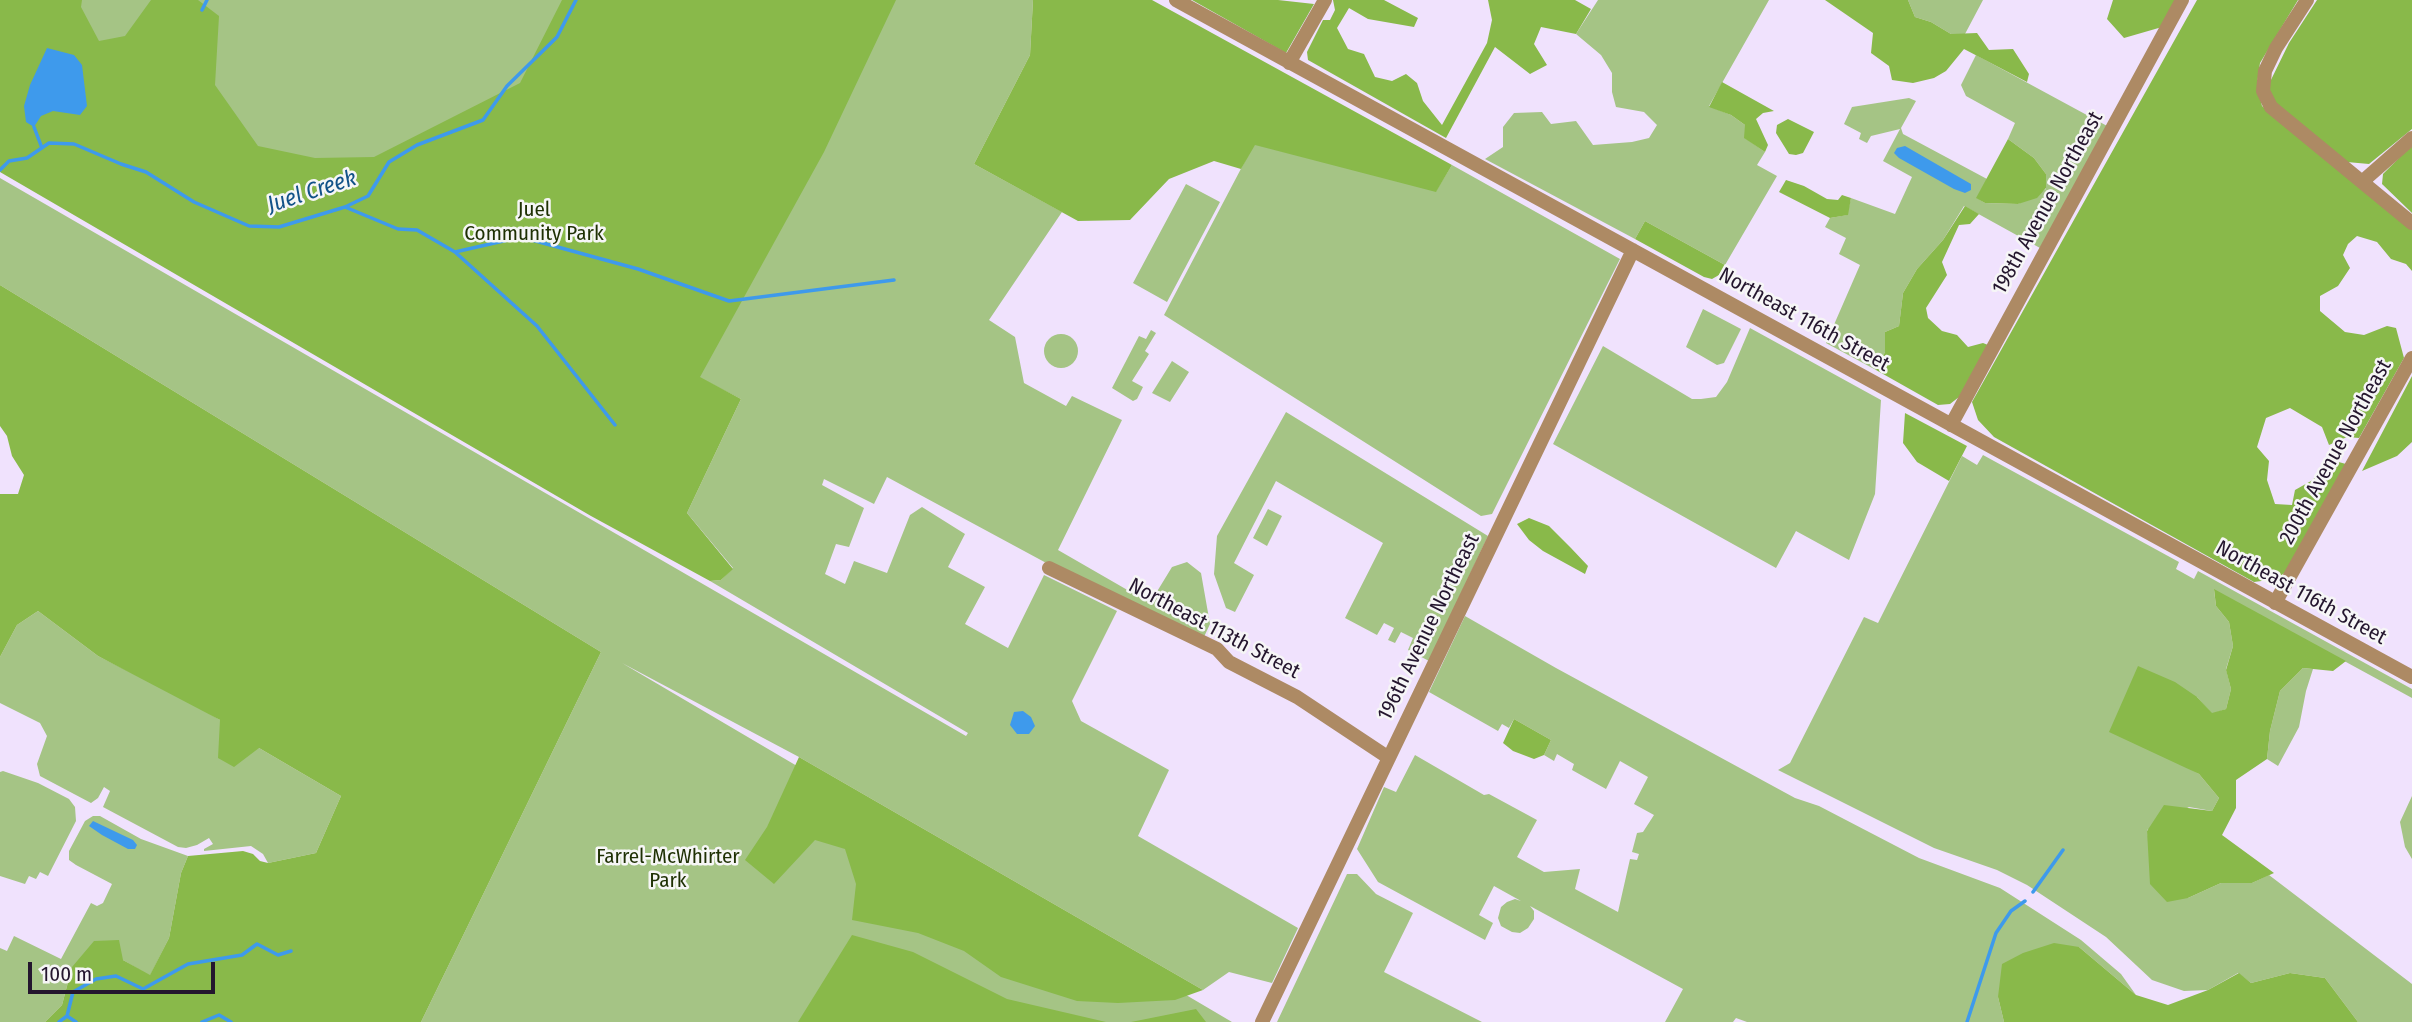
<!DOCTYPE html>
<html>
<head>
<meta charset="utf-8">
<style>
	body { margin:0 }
	#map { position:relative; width:2412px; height:1022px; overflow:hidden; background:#f0e2fd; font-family:"Fira Sans Condensed",sans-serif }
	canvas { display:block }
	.scale { position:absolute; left:28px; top:962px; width:187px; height:32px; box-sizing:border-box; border:4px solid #24162e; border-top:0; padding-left:9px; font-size:21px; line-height:24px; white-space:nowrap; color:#24162e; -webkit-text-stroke:5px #f6f6f6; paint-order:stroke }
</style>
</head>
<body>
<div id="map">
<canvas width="2412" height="1022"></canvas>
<div class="scale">100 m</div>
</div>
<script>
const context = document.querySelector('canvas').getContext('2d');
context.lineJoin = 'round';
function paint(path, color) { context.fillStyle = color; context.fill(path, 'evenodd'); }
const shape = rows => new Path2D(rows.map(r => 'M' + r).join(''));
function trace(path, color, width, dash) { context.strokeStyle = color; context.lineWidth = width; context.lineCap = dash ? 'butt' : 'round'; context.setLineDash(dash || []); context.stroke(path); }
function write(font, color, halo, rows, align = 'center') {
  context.font = font + ' "Fira Sans Condensed",sans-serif'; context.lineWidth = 5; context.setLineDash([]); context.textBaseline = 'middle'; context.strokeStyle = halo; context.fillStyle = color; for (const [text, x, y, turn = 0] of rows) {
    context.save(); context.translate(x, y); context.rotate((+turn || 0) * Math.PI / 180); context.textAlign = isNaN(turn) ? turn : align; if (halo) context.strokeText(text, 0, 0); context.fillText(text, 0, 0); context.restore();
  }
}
paint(shape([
	[27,0,1033,0,1030,55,974,164,1062,212,989,320,1015,337,1024,383,1066,406,1072,396,1122,420,1058,550,1150,603,1172,567,1187,562,1201,573,1210,624,1203,639,1050,565,887,477,874,504,824,479,822,485,864,508,849,547,836,544,825,574,845,584,854,561,887,573,910,515,922,507,965,534,948,567,985,587,965,624,1008,648,1044,575,1117,611,1072,701,1081,721,1169,770,1138,836,1298,928,1272,983,1229,972,1203,990,799,757,622,663,1232,1022,421,1022,601,652,0,285,0,178,966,736,968,733,710,581,721,580,733,568,687,513,741,399,704,380,0,49],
	[1598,0,1769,0,1709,106,1731,115,1745,125,1745,138,1765,152,1757,165,1777,176,1725,265,1645,221,1635,239,1485,159,1503,147,1503,127,1514,113,1542,112,1551,124,1576,121,1593,145,1632,142,1649,138,1657,125,1644,112,1616,107,1612,92,1612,73,1601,55,1576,34],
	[1908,0,1983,0,1965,34,1951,34,1931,22,1915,17],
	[1976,55,2109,127,2040,248,1964,206,1943,240,1917,269,1903,293,1899,326,1885,332,1885,352,1876,370,1826,343,1860,265,1839,254,1846,238,1825,227,1830,218,1847,215,1851,198,1895,214,1912,177,1883,161,1900,129,1871,136,1867,143,1859,139,1861,133,1844,124,1852,107,1909,98,1916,101,1901,128,1903,134,1987,179,1977,198,1985,203,2018,204,2046,189,2046,174,2034,158,2008,139,2015,123,1966,96,1961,85],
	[1254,144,1436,191,1452,165,1620,259,1492,514,1481,516,1164,315],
	[1186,184,1220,202,1167,302,1133,283],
	[1703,309,1741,329,1724,363,1717,365,1686,347],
	[1750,328,1881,400,1875,494,1849,560,1796,531,1776,568,1553,444,1603,346,1692,399,1701,399,1716,397,1727,382],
	[1151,330,1156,333,1145,351,1149,354,1132,381,1143,387,1137,399,1133,401,1112,388,1139,336,1146,339],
	'1044 351a17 17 0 1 1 34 0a17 17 0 1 1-34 0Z',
	[1172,361,1189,372,1170,402,1152,393],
	[1286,412,1488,536,1429,661,1408,650,1413,638,1401,632,1395,643,1388,640,1394,628,1384,623,1377,635,1345,618,1383,543,1276,481,1234,563,1254,575,1235,612,1226,608,1214,574,1217,536],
	[1983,455,2179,562,2176,569,2194,579,2198,571,2412,689,2412,698,2214,590,2216,606,2229,622,2233,646,2226,669,2231,689,2226,709,2212,714,2197,697,2167,757,2199,774,2219,798,2212,811,2189,807,2147,830,2150,850,2188,898,2221,883,2252,883,2269,875,2412,984,2412,1022,2358,1022,2325,978,2290,973,2251,983,2238,973,2208,990,2184,991,2152,980,2106,937,2027,885,1997,870,1934,848,1778,770,1790,763,1864,617,1878,623,1962,456,1977,465],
	[1268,509,1282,516,1267,546,1253,538],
	[38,611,98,656,190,702,220,720,259,748,341,796,316,853,268,863,263,854,251,846,204,851,204,849,213,844,209,838,197,845,186,848,178,847,103,807,110,791,104,787,98,798,91,803,40,776,37,764,47,736,40,723,0,703,0,657,17,625],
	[1465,616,1556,668,1795,798,1819,806,1919,858,2000,888,2081,940,2121,974,2136,995,2079,947,1998,997,2004,1022,1747,1022,1736,1018,1733,1022,1665,1022,1683,989,1530,906,1534,911,1534,919,1528,928,1520,933,1512,932,1501,926,1498,918,1501,907,1507,902,1515,899,1521,901,1494,886,1479,915,1493,923,1485,940,1378,882,1357,849,1384,787,1396,792,1415,755,1484,795,1489,794,1537,820,1517,857,1544,872,1580,869,1575,889,1618,912,1630,859,1637,860,1639,854,1632,852,1637,833,1643,832,1654,815,1634,804,1648,777,1620,761,1606,789,1572,770,1574,764,1557,754,1554,761,1544,755,1551,740,1514,719,1509,728,1502,724,1498,731,1429,692],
	[2303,668,2313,669,2306,691,2299,727,2278,766,2267,759,2270,731,2280,691],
	[3,771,38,783,69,799,75,807,76,821,48,876,40,872,36,879,29,876,25,884,0,876,0,772],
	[2412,796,2412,859,2405,847,2400,822],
	[93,816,100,816,141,839,188,856,181,873,169,938,150,976,123,960,72,967,62,1005,45,1022,0,1022,0,948,7,951,14,936,61,959,91,903,97,906,103,903,112,884,76,865,69,860,69,851,85,821],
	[1347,874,1357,874,1376,894,1413,913,1384,972,1482,1022,1277,1022]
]), '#a5c485');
paint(shape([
	[0,0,82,0,81,7,99,41,125,36,151,0,198,0,219,16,215,85,258,146,315,158,374,157,520,83,562,0,896,0,824,152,700,377,741,399,687,513,733,569,721,580,710,581,591,516,0,172],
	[1033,0,1152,0,1452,165,1436,192,1255,145,1241,169,1214,161,1169,179,1130,220,1078,221,974,164,1030,55],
	[1192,0,1278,0,1314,4,1286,53],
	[1333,0,1384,0,1418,18,1414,27,1368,19,1349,8,1337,28,1348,49,1364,54,1375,77,1392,81,1406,74,1417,83,1423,101,1442,125,1487,43,1492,20,1488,0,1575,0,1591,9,1576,34,1541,27,1534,44,1547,65,1530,74,1495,47,1446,138,1308,60,1307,52,1323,20,1330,20,1335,10],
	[1825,0,1908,0,1915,17,1931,22,1951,34,1977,33,1989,50,2013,49,2029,74,2027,82,1964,49,1946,71,1934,78,1913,83,1892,80,1889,66,1871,53,1873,33],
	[2113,0,2177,0,2162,27,2124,38,2107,19],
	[2197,0,2298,0,2260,63,2257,84,2262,106,2412,229,2412,271,2406,264,2391,259,2377,242,2357,236,2348,244,2343,255,2350,268,2338,286,2320,296,2320,311,2345,332,2364,335,2387,326,2396,328,2404,358,2359,438,2347,437,2329,445,2322,427,2290,408,2266,418,2257,447,2269,461,2267,480,2275,504,2292,505,2295,490,2311,481,2335,461,2346,464,2286,572,2276,579,2254,582,1994,437,1978,420,1972,402],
	[2317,0,2412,0,2412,129,2369,164,2347,162,2273,101,2268,86,2289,43],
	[1722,82,1774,111,1763,113,1756,119,1768,145,1765,152,1744,138,1745,125,1731,115,1709,107],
	[1788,119,1814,132,1803,153,1796,155,1789,154,1776,133,1777,125],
	[2008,139,2034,158,2046,174,2046,188,2037,198,2018,204,1985,203,1976,198],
	[2412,145,2412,213,2382,184,2383,174],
	[1786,180,1804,186,1827,199,1838,200,1842,195,1851,198,1848,215,1830,218,1779,192],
	[1965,206,1979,214,1970,224,1959,225,1942,262,1947,275,1926,308,1928,318,1942,331,1957,335,1968,347,1983,343,1988,345,1959,397,1950,404,1938,405,1876,370,1885,352,1885,332,1899,326,1903,293,1917,269,1943,240],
	[1645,221,1725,265,1719,275,1712,279,1704,277,1635,239],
	[0,285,601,652,421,1022,45,1022,62,1005,72,967,94,941,119,940,123,960,150,975,169,938,181,873,188,856,243,851,253,854,260,861,268,863,316,853,341,796,259,748,234,767,218,758,220,720,98,656,38,611,17,625,0,657,0,494,18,494,24,475,12,456,7,436,0,426],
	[2412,376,2412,442,2397,456,2362,471],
	[1905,413,1967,446,1949,481,1917,462,1903,443],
	[1529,518,1549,526,1571,548,1588,566,1585,574,1543,551,1529,540,1517,524],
	[2214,589,2346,661,2333,671,2303,668,2280,691,2270,731,2267,759,2236,780,2236,808,2222,835,2274,873,2252,883,2221,883,2188,898,2167,902,2150,884,2147,831,2164,805,2212,811,2219,798,2199,774,2109,732,2138,666,2175,682,2197,697,2212,713,2226,709,2231,689,2226,670,2233,646,2229,622,2216,606],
	[1514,719,1551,740,1544,755,1534,759,1513,751,1503,743],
	[799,757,1203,990,1175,1000,1118,1003,1077,1001,1001,977,964,951,918,933,852,920,856,884,845,849,815,840,774,884,745,860,767,827],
	[852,935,913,952,1007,999,1106,1022,798,1022],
	[2054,943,2079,947,2136,995,2168,1005,2208,990,2239,973,2251,983,2290,973,2325,978,2358,1022,2004,1022,1998,997,2002,964,2023,953],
	[1196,1009,1206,1022,1131,1022]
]), '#89b94a');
paint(shape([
	[47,48,74,55,82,65,87,106,80,115,53,111,41,116,34,127,26,122,24,106,30,85],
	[1905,146,1971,184,1971,190,1965,193,1954,189,1899,158,1894,153,1897,148],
	[1023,711,1031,717,1035,726,1029,734,1017,734,1010,725,1014,712],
	[93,821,133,840,137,845,135,849,128,849,102,835,89,826]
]), '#3e9aec');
trace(shape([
	[202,10,207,0],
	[34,127,42,148],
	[0,170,9,161,27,158,49,143,74,144,121,164,146,172,194,202,249,226,279,227,345,207,368,196,389,162,417,145,483,120,507,86,557,37,576,0],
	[345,207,398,229,417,230,455,252,537,326,615,425],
	[455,252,521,237,638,269,729,301,894,280],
	[2033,892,2063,850],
	[67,1016,73,992,96,979,116,976,143,989,188,964,242,955,257,944,278,955,291,951],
	[59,1022,67,1016,76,1022],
	[202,1022,219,1015,231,1022],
	[1967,1022,1996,933,2011,911,2025,901]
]), '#3e9aec', 3.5);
trace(shape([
	[1176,0,2412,677],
	[2307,0,2276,48,2265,71,2263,91,2271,107,2412,223],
	[1289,63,1325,0],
	[2363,181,2412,138],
	[1951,425,2182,0],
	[1049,568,1217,649,1229,662,1297,697,1389,758],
	[2275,603,2412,358],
	[1262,1022,1633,250]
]), '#ad8a64', 14);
write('21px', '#24162e', '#f6f6f6', [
	["198th Avenue Northeast",2048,203,-61],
	["Northeast 116th Street",1804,320,29],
	["200th Avenue Northeast",2336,452,-61],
	["Northeast 116th Street",2301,593,29],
	["196th Avenue Northeast",1429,627,-64],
	["Northeast 113th Street",1214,629,28]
]);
write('21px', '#1e3003', '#f6f6f6', [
	["Juel",534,210],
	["Community Park",534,234],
	["Farrel-McWhirter",668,857],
	["Park",668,881]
]);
write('italic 23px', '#125288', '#f6f6f6', [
	["Juel Creek",312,192,-18]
]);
</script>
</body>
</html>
